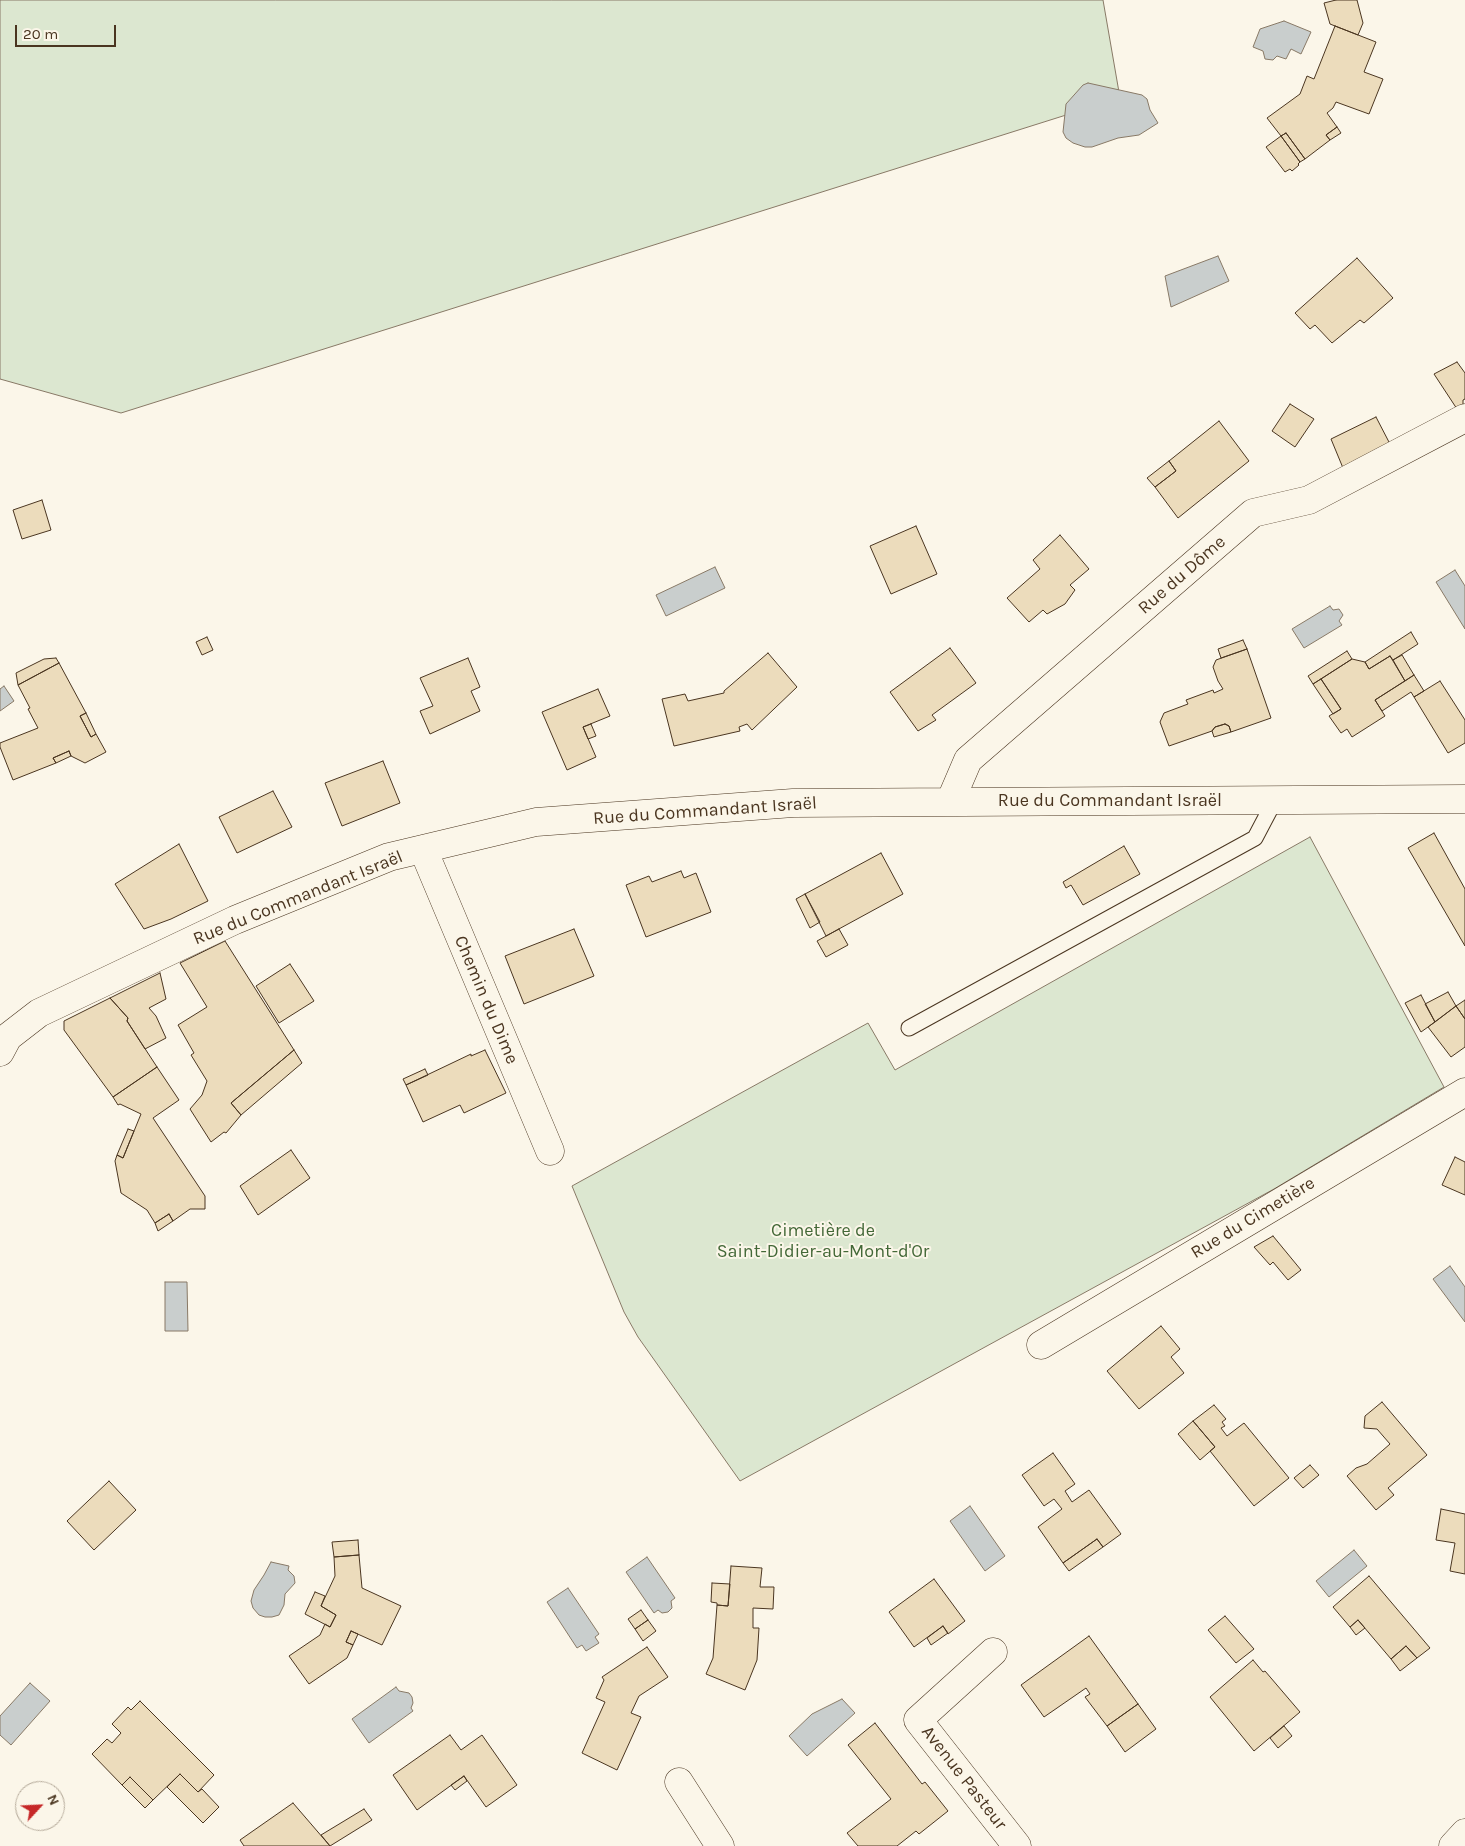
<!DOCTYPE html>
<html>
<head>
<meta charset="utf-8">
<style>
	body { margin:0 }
	#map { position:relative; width:1465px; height:1846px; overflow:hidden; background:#fbf6e9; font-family:Karla,sans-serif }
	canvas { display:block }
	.north { position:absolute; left:15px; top:1781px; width:50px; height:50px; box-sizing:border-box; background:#fbf6e9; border:1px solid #b4a999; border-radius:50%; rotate:65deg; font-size:14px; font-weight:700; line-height:20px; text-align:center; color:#4a3520 }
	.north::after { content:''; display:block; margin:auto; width:18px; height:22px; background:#c62828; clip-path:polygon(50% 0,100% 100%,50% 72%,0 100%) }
	.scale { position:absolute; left:15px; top:25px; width:101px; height:22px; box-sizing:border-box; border:2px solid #4a3520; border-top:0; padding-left:6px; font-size:15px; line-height:18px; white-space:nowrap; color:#4a3520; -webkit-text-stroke:4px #fbf6e9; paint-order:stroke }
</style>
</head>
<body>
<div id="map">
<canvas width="1465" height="1846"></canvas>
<div class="north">N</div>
<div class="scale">20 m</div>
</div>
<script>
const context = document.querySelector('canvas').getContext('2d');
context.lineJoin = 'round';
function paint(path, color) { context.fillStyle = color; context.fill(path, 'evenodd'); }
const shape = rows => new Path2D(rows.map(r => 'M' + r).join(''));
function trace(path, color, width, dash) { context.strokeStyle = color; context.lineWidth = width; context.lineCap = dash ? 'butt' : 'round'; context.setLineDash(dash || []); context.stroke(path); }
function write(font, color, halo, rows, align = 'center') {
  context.font = font + ' Karla,sans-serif'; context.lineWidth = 4; context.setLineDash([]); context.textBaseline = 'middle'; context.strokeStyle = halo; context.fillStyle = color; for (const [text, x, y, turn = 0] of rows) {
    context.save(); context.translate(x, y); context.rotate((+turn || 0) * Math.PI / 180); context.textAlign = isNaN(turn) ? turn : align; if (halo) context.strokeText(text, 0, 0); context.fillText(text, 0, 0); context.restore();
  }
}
const green = shape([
	[0,0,1103,0,1120,98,121,413,0,379,0,0],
	[1310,837,1444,1087,1274,1189,740,1481,638,1337,624,1312,572,1186,868,1023,895,1070,1310,837]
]);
paint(green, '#dce7d0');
trace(green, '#887966', 1);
const water = shape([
	[1284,21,1311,32,1301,54,1291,49,1286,59,1277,56,1273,60,1265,59,1263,51,1253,47,1260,29,1284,21],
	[1088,83,1142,95,1147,99,1150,110,1158,123,1139,135,1118,138,1092,147,1085,147,1073,143,1066,138,1063,132,1066,104,1083,85,1088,83],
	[1218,256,1229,281,1171,307,1165,276,1218,256],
	[715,567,725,588,666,616,656,595,715,567],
	[1455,570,1465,586,1465,629,1436,582,1455,570],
	[1330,606,1333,610,1339,609,1343,615,1339,621,1342,625,1304,648,1292,629,1330,606],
	[4,686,14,701,0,711,0,689,4,686],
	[1450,1266,1465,1287,1465,1322,1433,1279,1450,1266],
	[165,1282,187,1282,188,1331,165,1331,165,1282],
	[970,1506,1005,1556,985,1571,950,1521,970,1506],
	[1354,1550,1367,1566,1329,1597,1316,1581,1354,1550],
	[647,1557,675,1598,671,1601,672,1608,668,1612,662,1613,658,1610,654,1613,626,1572,647,1557],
	[271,1562,289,1566,288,1570,294,1576,295,1583,285,1594,284,1605,279,1615,272,1617,265,1617,259,1615,253,1608,251,1601,254,1590,264,1575,271,1562],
	[568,1588,599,1634,595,1637,599,1643,586,1651,582,1645,577,1648,547,1602,568,1588],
	[30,1683,50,1701,11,1745,0,1735,0,1716,30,1683],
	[396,1687,399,1691,409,1693,412,1697,413,1703,411,1708,413,1711,369,1743,352,1719,396,1687],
	[842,1699,855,1713,807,1756,789,1736,812,1714,842,1699]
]);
paint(water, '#c9cecd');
trace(water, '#887966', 1);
const building = shape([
	[1336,0,1357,0,1363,23,1358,35,1330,24,1324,3,1336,0],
	[1335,26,1376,42,1364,72,1383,79,1369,114,1336,102,1333,108,1327,113,1337,127,1326,135,1330,140,1305,159,1286,133,1281,136,1267,118,1300,94,1307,76,1314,79,1335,26],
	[1337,127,1341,133,1330,140,1326,135,1337,127],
	[1286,133,1305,159,1300,162,1281,136,1286,133],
	[1281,136,1300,162,1298,164,1299,165,1292,171,1290,169,1285,172,1266,147,1281,136],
	[1357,258,1393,298,1364,323,1360,320,1332,343,1315,325,1310,329,1295,313,1357,258],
	[1457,362,1465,373,1465,399,1463,400,1463,406,1457,409,1434,374,1457,362],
	[1290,404,1314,419,1295,447,1272,431,1290,404],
	[1376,417,1390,444,1343,468,1331,439,1376,417],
	[1219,421,1249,461,1178,518,1155,487,1176,471,1169,461,1219,421],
	[1169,461,1176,471,1155,487,1147,478,1169,461],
	[42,500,51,530,22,539,13,510,42,500],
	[916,526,937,574,891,594,870,546,916,526],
	[1060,535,1089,569,1070,585,1075,590,1065,604,1047,614,1043,610,1029,622,1007,598,1040,569,1033,560,1060,535],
	[1411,632,1418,644,1393,660,1390,656,1369,669,1365,662,1411,632],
	[207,637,213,650,202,655,196,642,207,637],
	[1243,640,1247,649,1221,658,1218,649,1243,640],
	[950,648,976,683,932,715,936,720,918,731,890,692,950,648],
	[1247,649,1271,718,1231,732,1229,726,1225,724,1215,727,1212,731,1169,746,1160,722,1164,713,1188,704,1186,700,1213,690,1214,693,1223,689,1218,681,1213,667,1216,660,1247,649],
	[1347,651,1352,659,1313,684,1308,676,1347,651],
	[768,653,797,687,752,730,747,724,739,727,740,731,674,746,662,699,685,694,688,701,724,693,724,691,768,653],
	[1402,655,1414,675,1405,681,1393,660,1402,655],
	[1390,656,1405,681,1375,700,1385,716,1352,737,1347,729,1341,733,1329,716,1341,709,1321,679,1352,659,1365,662,1369,669,1390,656],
	[56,658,59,663,18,685,16,673,44,659,56,658],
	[468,658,480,687,471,691,480,711,430,734,420,711,433,706,420,678,468,658],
	[59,663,86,713,80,716,91,737,96,734,106,752,85,763,71,756,69,751,53,758,56,763,13,780,0,747,0,743,38,728,28,709,30,708,18,685,59,663],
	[1414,675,1424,691,1414,697,1411,692,1382,711,1375,700,1414,675],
	[1321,679,1341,709,1333,714,1313,684,1321,679],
	[1440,681,1465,720,1465,743,1448,753,1414,697,1440,681],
	[598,689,610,716,583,727,596,757,567,770,542,712,598,689],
	[86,713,96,734,91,737,80,716,86,713],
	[591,724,596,736,588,739,583,727,591,724],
	[1225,724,1229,726,1231,732,1214,737,1212,731,1215,727,1225,724],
	[69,751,71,756,56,763,53,758,69,751],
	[383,761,400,803,342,826,325,783,383,761],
	[273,791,292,827,237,853,219,817,273,791],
	[1434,833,1465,889,1465,946,1408,848,1434,833],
	[179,844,208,901,171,919,144,929,115,884,179,844],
	[1124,846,1140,874,1083,905,1071,885,1066,888,1063,882,1124,846],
	[881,853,903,894,826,936,805,894,881,853],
	[681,871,684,878,696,873,711,912,646,937,626,885,649,876,652,882,681,871],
	[805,894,820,922,810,928,796,899,805,894],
	[574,929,594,976,524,1004,505,956,574,929],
	[839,929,848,945,826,957,817,941,839,929],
	[225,941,294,1050,231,1103,241,1115,226,1133,224,1132,211,1142,190,1109,202,1095,207,1081,191,1055,194,1053,178,1025,207,1007,180,963,225,941],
	[290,964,314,1001,279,1023,256,986,290,964],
	[160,973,166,999,149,1008,156,1016,166,1038,145,1049,127,1021,128,1018,110,998,160,973],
	[1448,992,1456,1006,1435,1022,1425,1004,1448,992],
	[1421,995,1435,1022,1421,1032,1405,1003,1421,995],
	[110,998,128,1018,127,1021,157,1067,113,1097,64,1030,64,1021,110,998],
	[1465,1000,1465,1019,1456,1006,1465,1000],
	[1456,1006,1465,1019,1465,1047,1451,1057,1428,1027,1456,1006],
	[294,1050,302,1063,241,1115,231,1103,294,1050],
	[485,1050,506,1093,464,1113,460,1105,423,1122,406,1085,471,1054,471,1056,485,1050],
	[157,1067,179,1100,153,1118,205,1196,205,1209,190,1209,173,1221,169,1214,155,1223,147,1210,121,1193,115,1161,117,1155,123,1158,141,1114,120,1104,118,1105,113,1097,157,1067],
	[425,1069,428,1075,406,1085,403,1079,425,1069],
	[128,1129,134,1131,123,1158,117,1155,128,1129],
	[291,1150,310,1178,258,1215,240,1186,291,1150],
	[1455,1157,1465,1162,1465,1195,1442,1185,1455,1157],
	[169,1214,173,1221,158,1231,155,1223,169,1214],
	[1273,1236,1301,1270,1288,1280,1273,1262,1270,1265,1254,1247,1273,1236],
	[1161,1326,1180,1349,1171,1357,1184,1373,1139,1409,1107,1371,1161,1326],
	[1382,1402,1427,1455,1388,1488,1394,1495,1376,1510,1347,1476,1356,1468,1367,1464,1390,1444,1377,1429,1364,1428,1365,1416,1382,1402],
	[1214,1405,1226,1419,1222,1422,1225,1426,1221,1428,1227,1436,1244,1423,1289,1478,1254,1506,1210,1451,1215,1447,1193,1421,1214,1405],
	[1193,1421,1215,1447,1200,1460,1178,1434,1193,1421],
	[1053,1453,1075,1484,1065,1491,1072,1502,1089,1490,1121,1534,1103,1547,1097,1539,1063,1563,1038,1527,1062,1509,1054,1499,1044,1506,1022,1475,1053,1453],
	[1310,1465,1319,1475,1303,1488,1294,1478,1310,1465],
	[109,1481,136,1510,94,1550,67,1521,109,1481],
	[1441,1509,1465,1514,1465,1574,1450,1571,1455,1543,1436,1540,1441,1509],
	[1097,1539,1103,1547,1069,1571,1063,1563,1097,1539],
	[358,1540,359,1555,334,1557,332,1542,358,1540],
	[359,1555,362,1588,401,1606,382,1645,351,1631,346,1642,353,1645,347,1658,309,1684,289,1656,320,1635,325,1624,330,1627,336,1615,321,1606,335,1576,334,1557,359,1555],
	[731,1566,762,1568,760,1587,774,1587,773,1609,753,1608,753,1628,759,1628,757,1660,745,1690,706,1674,713,1658,717,1605,728,1606,731,1566],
	[1369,1576,1430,1648,1417,1658,1406,1646,1391,1659,1358,1620,1350,1627,1333,1607,1369,1576],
	[934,1579,965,1621,948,1634,943,1626,914,1647,889,1612,934,1579],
	[712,1583,730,1584,728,1606,717,1605,717,1603,711,1602,712,1583],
	[315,1592,325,1596,321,1606,336,1615,330,1627,305,1614,315,1592],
	[641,1610,648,1620,635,1629,628,1619,641,1610],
	[1225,1616,1254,1649,1236,1663,1208,1630,1225,1616],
	[648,1620,656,1631,643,1641,635,1629,648,1620],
	[1358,1620,1365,1628,1356,1635,1350,1627,1358,1620],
	[943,1626,948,1633,931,1645,927,1638,943,1626],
	[351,1631,358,1634,353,1645,346,1642,351,1631],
	[1089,1636,1138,1704,1107,1726,1085,1697,1090,1694,1086,1688,1044,1717,1021,1685,1089,1636],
	[1406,1646,1417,1658,1400,1671,1391,1659,1406,1646],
	[647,1647,668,1677,639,1696,631,1713,641,1717,617,1770,582,1753,605,1702,596,1698,604,1680,602,1677,647,1647],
	[1253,1660,1263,1672,1265,1671,1300,1712,1254,1751,1210,1697,1253,1660],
	[140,1701,214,1775,198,1792,180,1774,153,1800,130,1777,122,1785,92,1754,107,1739,112,1743,121,1733,112,1724,128,1707,131,1710,140,1701],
	[1138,1704,1156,1729,1125,1752,1107,1726,1138,1704],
	[875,1723,922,1784,925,1782,948,1811,919,1834,916,1831,897,1846,858,1846,847,1833,891,1799,848,1745,875,1723],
	[1284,1726,1292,1736,1278,1748,1270,1738,1284,1726],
	[450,1735,461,1750,482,1735,517,1785,486,1807,464,1776,417,1810,393,1775,450,1735],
	[180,1774,198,1792,202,1789,219,1807,203,1823,167,1787,180,1774],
	[464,1776,467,1781,455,1790,451,1785,464,1776],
	[130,1777,153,1800,145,1808,122,1785,130,1777],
	[293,1803,330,1846,244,1846,240,1840,293,1803],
	[364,1809,372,1820,330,1846,321,1835,364,1809]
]);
paint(building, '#ecdcbc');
trace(building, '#4a3520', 1);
const lane = shape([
	[909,1028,1255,838,1275,800]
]);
const street = shape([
	[950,802,968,760,1253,513,1309,500,1465,418],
	[423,849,550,1151],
	[0,1052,8,1037,39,1013,235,920,389,857,536,822,793,803,1465,799],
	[1041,1345,1465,1092],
	[993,1652,918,1720,1017,1846],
	[679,1782,720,1846]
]);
const secondary = shape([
	[1453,1846,1465,1833]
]);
trace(lane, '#4a3520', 17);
trace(street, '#4a3520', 29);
trace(secondary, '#4a3520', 29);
trace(lane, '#fbf6e9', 15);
trace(street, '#fbf6e9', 28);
trace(secondary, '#fbf6e9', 28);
write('18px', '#4a3520', '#fbf6e9', [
	["Rue du Dôme",1182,575,-41],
	["Rue du Commandant Israël",1110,801],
	["Rue du Commandant Israël",705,811,-4],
	["Rue du Commandant Israël",298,898,-22],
	["Chemin du Dime",486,1000,67],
	["Rue du Cimetière",1253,1218,-31],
	["Avenue Pasteur",964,1778,52]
]);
write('18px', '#436837', '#fbf6e9', [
	["Cimetière de",823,1231],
	["Saint-Didier-au-Mont-d'Or",823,1252]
]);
</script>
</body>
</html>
